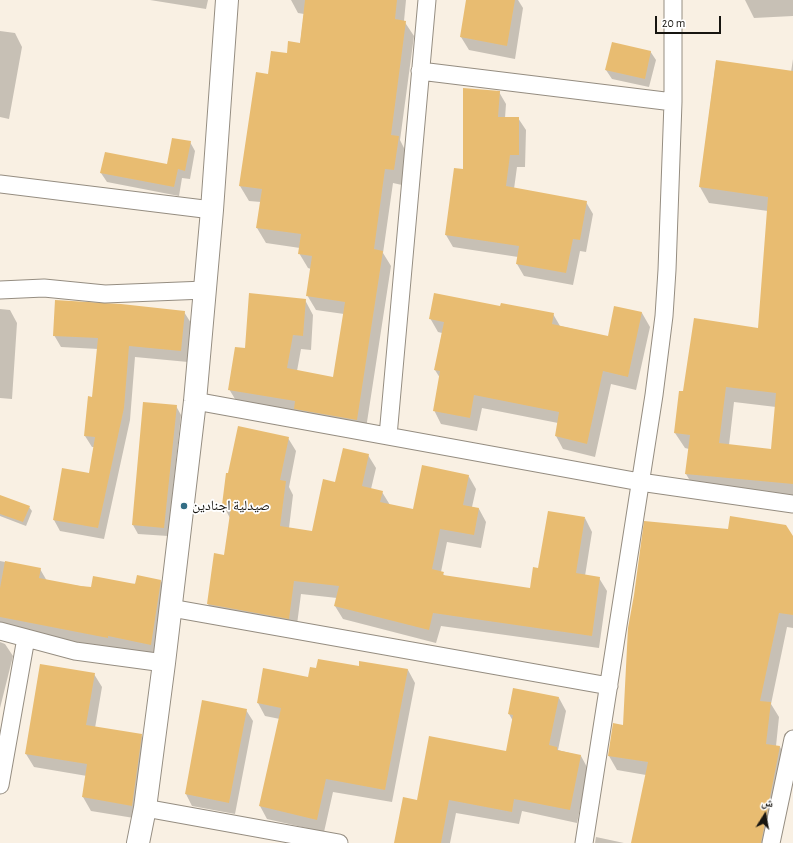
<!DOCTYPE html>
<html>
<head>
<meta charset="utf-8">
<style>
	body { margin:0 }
	#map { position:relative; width:793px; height:843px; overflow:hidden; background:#f9f0e3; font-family:"Alegreya Sans","Noto Naskh Arabic",sans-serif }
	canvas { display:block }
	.north { position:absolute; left:745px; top:795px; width:40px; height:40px; -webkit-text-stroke:3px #fff; paint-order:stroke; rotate:11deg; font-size:11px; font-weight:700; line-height:16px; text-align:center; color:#171510 }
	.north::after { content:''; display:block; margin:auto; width:14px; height:18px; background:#171510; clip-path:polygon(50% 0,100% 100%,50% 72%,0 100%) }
	.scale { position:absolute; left:655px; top:16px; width:66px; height:18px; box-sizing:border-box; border:2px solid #171510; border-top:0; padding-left:5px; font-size:12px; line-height:14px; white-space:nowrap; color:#171510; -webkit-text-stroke:3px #fff; paint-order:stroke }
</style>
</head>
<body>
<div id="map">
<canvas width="793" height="843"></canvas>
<div class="north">ش</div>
<div class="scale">20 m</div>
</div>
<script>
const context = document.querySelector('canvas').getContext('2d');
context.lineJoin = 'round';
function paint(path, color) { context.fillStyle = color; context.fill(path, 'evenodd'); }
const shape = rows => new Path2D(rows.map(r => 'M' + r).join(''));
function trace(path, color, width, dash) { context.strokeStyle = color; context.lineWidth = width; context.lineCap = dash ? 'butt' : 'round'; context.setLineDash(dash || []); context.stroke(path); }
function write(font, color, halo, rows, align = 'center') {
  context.font = font + ' "Alegreya Sans","Noto Naskh Arabic",sans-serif'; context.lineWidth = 3.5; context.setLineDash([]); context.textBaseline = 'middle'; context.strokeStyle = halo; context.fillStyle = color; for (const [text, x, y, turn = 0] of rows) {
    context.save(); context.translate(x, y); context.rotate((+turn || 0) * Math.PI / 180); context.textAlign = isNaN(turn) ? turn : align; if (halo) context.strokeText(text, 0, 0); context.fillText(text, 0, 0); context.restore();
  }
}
paint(shape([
	[150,0,208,0,206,9],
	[291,0,406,0,404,21,414,36,400,140,406,152,402,185,393,183,383,253,391,266,365,435,238,404,229,389,246,350,305,300,313,315,311,350,301,349,297,371,334,378,344,314,316,310,307,295,311,269,308,268,299,253,300,248,266,243,257,228,261,202,249,201,240,186,269,75,287,54,300,44,304,14,298,13],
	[467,0,518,0,523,8,515,59,469,50,461,37],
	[745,0,793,0,793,16,754,18],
	[0,31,15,33,22,47,9,119,0,117],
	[650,51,656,60,649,87,612,79,606,70],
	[793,59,793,499,695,489,686,474,689,449,685,448,675,433,684,392,759,329,768,211,709,203,700,187,716,61,791,72],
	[734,402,776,407,772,450,729,445],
	[499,92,506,104,505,118,518,118,526,130,525,167,517,167,514,189,586,202,593,214,586,252,580,251,573,285,524,276,517,264,518,257,453,247,446,235,464,170],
	[190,142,195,151,190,179,182,178,179,196,107,182,101,173,168,165],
	[501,307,553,314,560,326,609,337,615,307,642,313,650,327,636,390,611,384,595,457,563,449,556,436,558,423,482,408,477,431,441,424,434,410,440,378,435,370,442,333,438,332,430,318],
	[0,309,10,310,17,323,12,399,0,398],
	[184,312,191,323,188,362,135,357,130,420,104,539,60,531,54,520,90,474,94,447,92,447,85,436,93,398,98,349,61,347,54,335],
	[176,406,181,415,168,536,138,534,133,525],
	[288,438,296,451,289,487,293,495,289,528,313,532,336,484,368,455,376,468,371,489,382,492,390,505,414,510,468,475,476,489,472,507,479,509,486,522,481,548,447,542,441,572,445,576,531,589,538,569,585,518,592,532,585,576,599,578,607,591,599,648,441,626,436,643,343,619,335,606,337,598,301,594,296,632,216,617,208,604,225,556,230,518,223,505],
	[0,496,29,507,32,511,26,526,0,516],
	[793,538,793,628,787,627,771,704,779,717,776,746,780,747,788,762,772,843,632,843,646,775,617,770,609,756,624,726],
	[0,561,40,569,47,581,92,588,161,581,168,593,157,657,0,636],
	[0,642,5,644,13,656,0,708],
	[360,662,408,670,415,683,392,802,333,792,324,832,267,819,260,806,280,719,265,716,258,703,264,669,309,678,317,669,359,667],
	[94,674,102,687,95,728,141,735,149,749,140,819,91,811,83,797,87,776,34,767,26,754],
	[559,698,566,711,558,750,581,756,588,769,577,823,522,811,519,824,456,813,450,843,395,843,418,801,507,752,513,721,509,714],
	[203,702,246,710,253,721,235,814,192,806,186,794],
	[596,837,624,843,595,843]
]), '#0003');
paint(shape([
	[305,0,397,0,395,19,406,21,391,135,399,136,394,170,385,169,374,249,383,251,357,420,294,409,295,401,228,390,235,347,245,348,249,293,306,299,303,336,293,335,287,368,333,377,345,302,306,296,312,256,298,254,301,234,256,228,262,189,239,186,256,72,268,74,271,51,287,53,288,41,300,43],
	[466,0,515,0,507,46,460,37],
	[612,42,651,51,645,79,605,70],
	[716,60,793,71,793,484,685,474,690,435,674,433,679,391,683,391,694,318,758,328,768,197,699,187],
	[726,387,776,393,771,449,719,443],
	[463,88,500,91,498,117,519,117,519,155,510,155,506,186,587,201,580,240,573,239,566,273,516,264,519,246,445,235,454,168,463,169],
	[172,138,191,141,185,171,178,169,174,187,100,173,105,152,167,164],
	[434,293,500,306,501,303,554,313,552,324,608,336,614,306,642,312,628,377,603,371,587,444,555,436,559,412,474,395,470,418,433,411,440,371,434,370,444,322,429,319],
	[55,300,121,304,185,311,181,351,129,346,124,408,98,528,53,520,62,468,89,473,95,437,84,436,88,396,92,397,98,338,53,336],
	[143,402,177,405,164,528,132,525],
	[238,426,289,437,280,480,286,481,280,526,312,531,323,479,335,482,343,448,369,454,362,486,383,491,380,502,413,509,422,465,469,475,463,505,479,508,474,535,440,529,432,569,444,572,443,575,530,588,533,567,538,568,548,511,585,517,576,573,600,577,592,636,433,613,429,630,334,606,339,586,294,581,289,619,207,604,214,553,224,555,231,507,222,505,226,473,228,473],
	[0,495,30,506,23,522,0,514],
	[730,516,786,525,793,536,793,615,779,613,760,701,771,702,766,744,780,746,761,843,631,843,648,762,608,756,613,723,623,725,628,628,634,595,644,521,728,529],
	[5,561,41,568,39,578,81,586,91,587,93,576,135,584,137,575,161,580,151,645,108,636,108,638,0,617,0,588],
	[318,659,359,666,359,661,408,669,385,790,326,779,317,820,259,806,281,708,257,703,263,668,308,677,310,667,316,668],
	[40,664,95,673,86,725,142,734,132,806,82,797,87,764,25,754],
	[513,688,559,697,549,745,557,747,557,750,581,755,570,810,514,799,512,812,449,800,441,843,394,843,403,797,417,800,429,736,506,751,513,715,508,714],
	[202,700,247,709,229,803,185,794]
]), '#e8bc71');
const street = shape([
	[420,71,673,102],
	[0,184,212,210],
	[0,290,44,288,105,294,205,290],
	[195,401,640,482,793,504],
	[388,436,427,0],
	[171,608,609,686],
	[0,631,75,651,164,663],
	[0,785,26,638],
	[145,808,339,843],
	[584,843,654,395,664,316,667,270,673,102,673,0],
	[771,843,793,739]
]);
const secondary = shape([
	[138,843,145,808,164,663,195,401,212,210,227,0]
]);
trace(street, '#958d81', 19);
trace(secondary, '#958d81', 24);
trace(street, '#fff', 17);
trace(secondary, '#fff', 22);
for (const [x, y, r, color] of [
	[184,506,4,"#326d85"]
]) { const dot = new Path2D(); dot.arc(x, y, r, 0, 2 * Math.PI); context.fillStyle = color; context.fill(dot); trace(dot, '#fff', 1.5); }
write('14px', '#171510', '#fff', [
	["صيدلية اجنادين",192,506]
], 'left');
</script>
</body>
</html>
